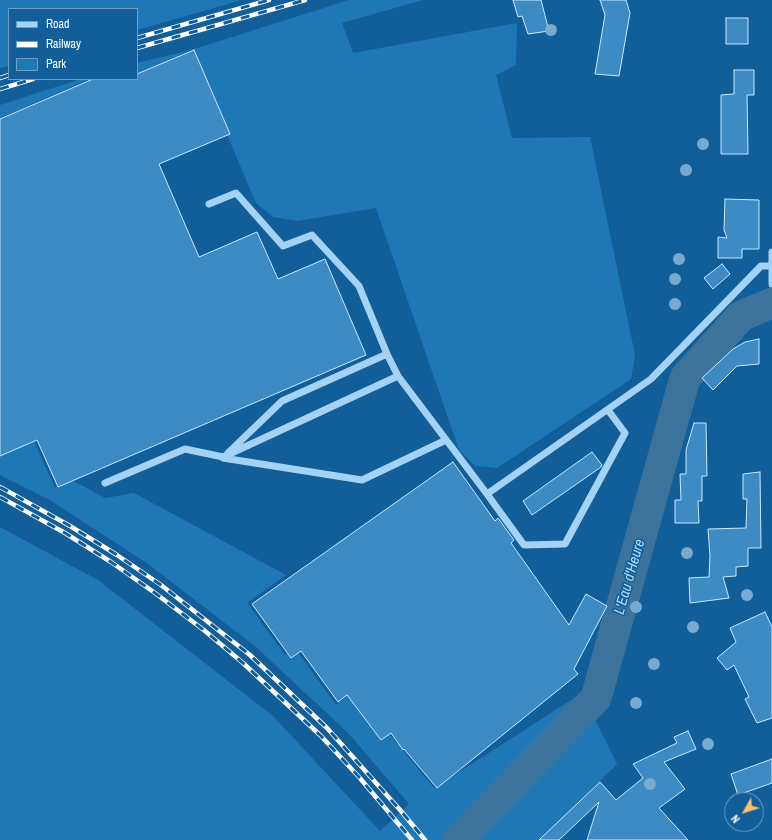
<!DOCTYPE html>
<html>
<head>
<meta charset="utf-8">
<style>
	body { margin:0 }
	#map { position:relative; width:772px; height:840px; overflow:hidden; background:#115e99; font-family:"Archivo Narrow",sans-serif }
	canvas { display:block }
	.legend { position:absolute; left:8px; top:8px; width:130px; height:72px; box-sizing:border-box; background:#115e99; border:1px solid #709ec2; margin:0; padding:5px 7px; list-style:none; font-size:12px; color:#fff }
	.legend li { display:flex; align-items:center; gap:8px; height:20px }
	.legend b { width:20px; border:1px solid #709ec2 }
	.north { position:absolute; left:724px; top:792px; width:40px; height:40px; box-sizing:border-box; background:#115e99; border:1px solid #709ec2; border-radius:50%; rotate:231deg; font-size:11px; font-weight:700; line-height:16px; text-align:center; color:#fff }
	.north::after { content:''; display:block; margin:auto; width:14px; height:18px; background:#ffbf66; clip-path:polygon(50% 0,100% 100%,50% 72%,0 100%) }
</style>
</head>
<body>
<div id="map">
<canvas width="772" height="840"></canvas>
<ul class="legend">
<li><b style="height:5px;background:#a3d2f4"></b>Road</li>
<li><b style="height:5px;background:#fff"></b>Railway</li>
<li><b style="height:11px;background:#1f78b6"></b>Park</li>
</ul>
<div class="north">N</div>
</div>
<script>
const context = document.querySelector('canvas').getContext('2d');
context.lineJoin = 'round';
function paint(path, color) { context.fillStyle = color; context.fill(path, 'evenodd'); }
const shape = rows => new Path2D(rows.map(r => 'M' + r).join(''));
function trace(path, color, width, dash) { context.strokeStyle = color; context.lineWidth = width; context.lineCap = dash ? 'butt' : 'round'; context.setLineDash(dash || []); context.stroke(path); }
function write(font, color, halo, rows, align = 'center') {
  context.font = font + ' "Archivo Narrow",sans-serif'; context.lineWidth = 3; context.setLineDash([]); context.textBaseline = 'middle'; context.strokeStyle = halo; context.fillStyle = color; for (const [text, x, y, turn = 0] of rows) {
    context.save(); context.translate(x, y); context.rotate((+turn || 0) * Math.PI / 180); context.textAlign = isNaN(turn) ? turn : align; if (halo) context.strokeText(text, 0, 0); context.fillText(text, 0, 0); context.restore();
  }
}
paint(shape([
	[0,0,242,0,137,30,137,9,9,9,9,66,0,68],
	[349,0,423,0,342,23,353,53,517,23,516,65,496,75,512,138,590,137,635,355,631,379,497,468,475,466,459,450,376,208,297,221,273,217,256,203,191,50,137,74,137,63,191,50],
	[81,79,89,79,0,118,0,105],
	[33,439,55,488,72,480,105,498,134,493,286,575,247,603,285,655,295,648,336,705,357,689,386,730,434,788,582,693,617,764,541,840,0,840,0,527,98,580,273,716,380,831,409,804,349,734,256,647,148,564,50,500,0,475,0,453]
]), '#1f78b6');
trace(shape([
	[458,840,596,698,685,378,741,316,772,303]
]), '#3c739d', 31);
const building = shape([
	[513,0,541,0,549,31,528,34,522,16,518,17,513,0],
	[600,0,626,0,630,13,619,76,595,74,605,15,600,0],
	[726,18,748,18,748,44,726,44,726,18],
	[194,50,230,134,159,164,199,257,257,232,278,279,325,259,366,355,58,487,37,440,0,456,0,119,93,79,137,79,137,74,194,50],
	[734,70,754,70,754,95,747,95,748,154,721,154,721,95,734,94,734,70],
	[725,199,759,200,759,249,742,249,742,258,718,258,718,237,727,238,724,230,725,199],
	[722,264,730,274,713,289,704,278,722,264],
	[759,339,759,364,737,366,713,390,702,378,733,349,745,342,759,339],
	[694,423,706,423,707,476,702,476,702,501,698,501,699,523,675,523,675,500,681,500,680,474,686,474,686,450,694,423],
	[592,452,602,465,601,467,532,515,523,501,592,452],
	[453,462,495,521,498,518,514,540,511,543,569,625,586,594,607,606,574,669,578,674,437,788,404,749,403,750,391,733,381,740,347,695,338,702,301,651,291,658,252,604,453,462],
	[760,472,761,548,748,548,748,566,736,567,736,576,723,577,729,598,690,603,689,578,709,577,710,556,708,529,746,528,747,499,743,499,743,474,760,472],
	[765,612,772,627,772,718,757,723,745,699,749,697,734,665,727,670,717,658,736,642,730,628,765,612],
	[688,731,696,749,664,762,685,789,659,808,688,840,587,840,599,802,559,840,539,840,600,782,616,800,643,778,633,764,677,743,674,737,688,731],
	[772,759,772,783,738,795,731,774,772,759]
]);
paint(building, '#3e8ac2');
trace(building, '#cbe9fe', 1);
trace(shape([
	[209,204,236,193,283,246,312,235,359,286,387,354,398,376,487,494,651,379,761,266,772,266],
	[772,252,772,284],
	[228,453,282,401,387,354],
	[223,458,362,480,446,440],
	[105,483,185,449,223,457,398,376],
	[487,494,524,545,565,544,625,433,608,410]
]), '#a3d2f4', 7);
const rail = shape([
	[137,38,269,0],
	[137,48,305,0],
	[0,78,9,75],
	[0,89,33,79],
	[0,487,70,526,117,555,161,585,250,655,327,728,401,811,425,840],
	[0,497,65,533,111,562,155,593,205,631,243,663,321,736,359,777,412,840]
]);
trace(rail, '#fff', 4.5);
trace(rail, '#115e99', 3, [9]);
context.fillStyle = '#77aad1';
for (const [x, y] of [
	[551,30],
	[703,144],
	[686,170],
	[679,259],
	[675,279],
	[675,304],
	[687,553],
	[747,595],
	[636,607],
	[693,627],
	[654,664],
	[636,703],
	[708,744],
	[650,784]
]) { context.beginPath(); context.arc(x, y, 6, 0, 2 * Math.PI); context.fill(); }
write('italic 15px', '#afdcfb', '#115e99', [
	["L'Eau d'Heure",630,577,-74]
]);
</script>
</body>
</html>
